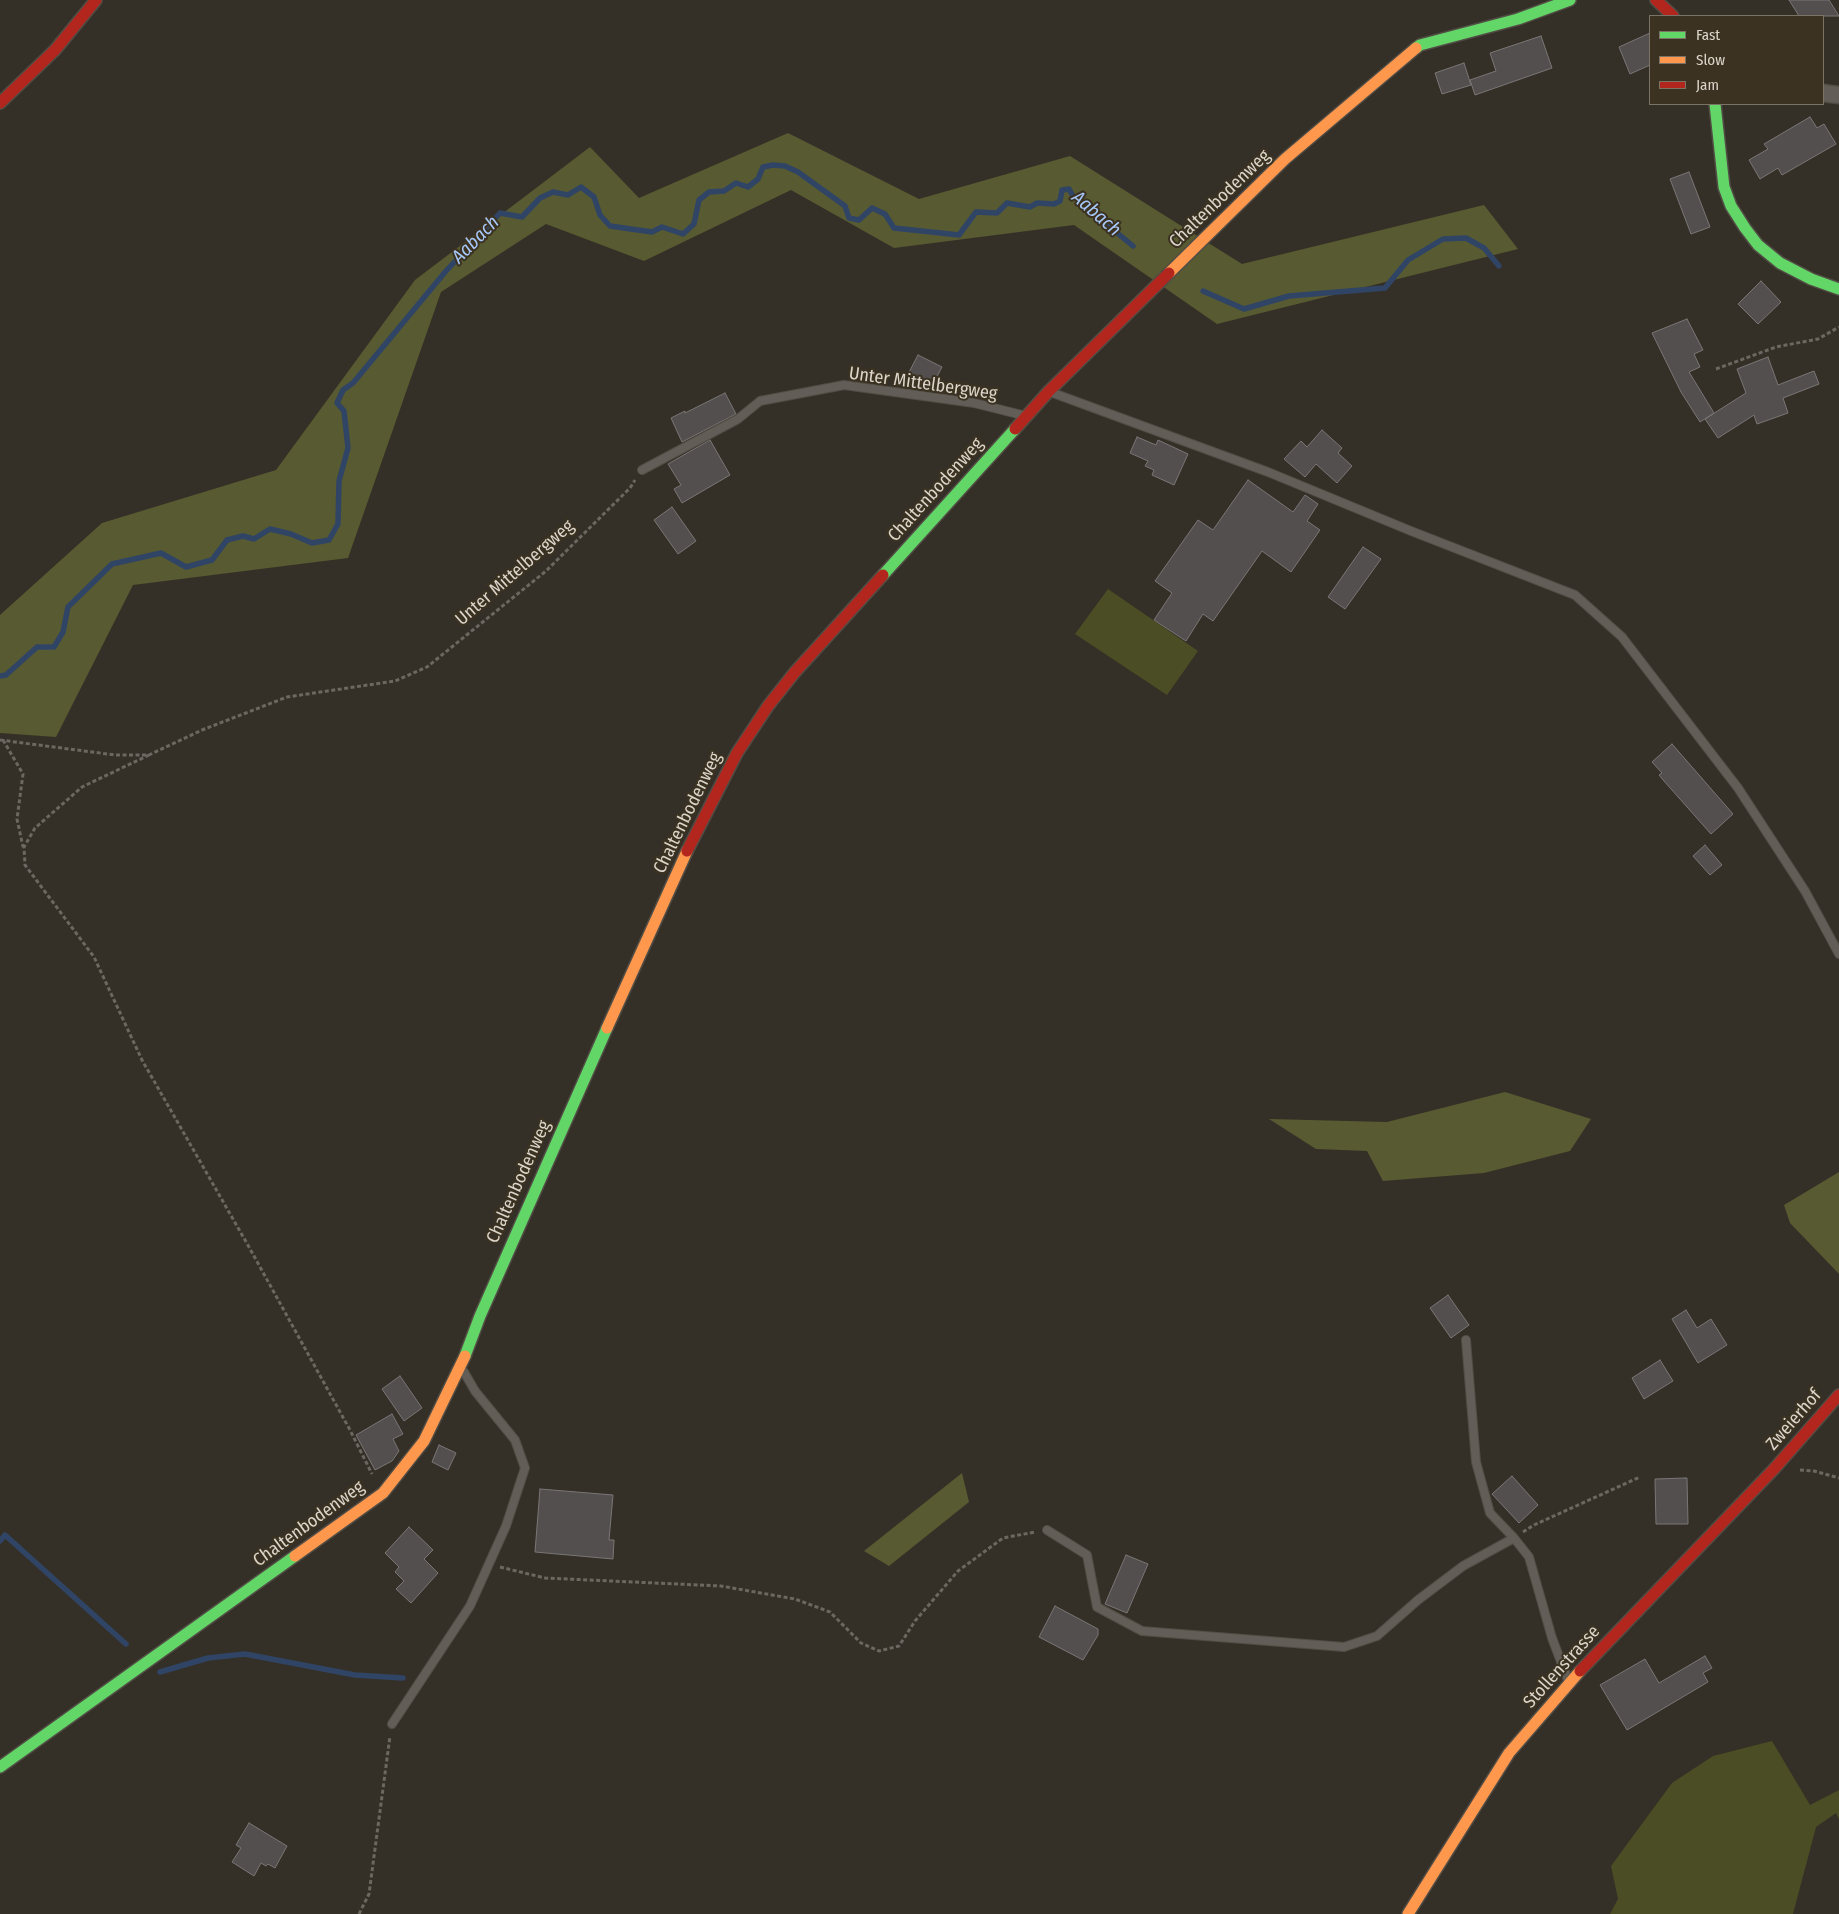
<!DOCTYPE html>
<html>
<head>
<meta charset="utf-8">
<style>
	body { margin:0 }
	#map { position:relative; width:1839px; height:1914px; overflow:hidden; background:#353027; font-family:"Fira Sans Condensed",sans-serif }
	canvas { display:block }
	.legend { position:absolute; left:1649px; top:15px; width:175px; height:90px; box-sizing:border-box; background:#3b3221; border:1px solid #7b7365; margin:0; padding:6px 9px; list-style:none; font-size:15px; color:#dbd5cb }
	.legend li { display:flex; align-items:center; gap:10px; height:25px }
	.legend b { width:25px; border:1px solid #7b7365 }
</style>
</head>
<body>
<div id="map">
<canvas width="1839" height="1914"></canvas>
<ul class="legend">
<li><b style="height:6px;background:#63d668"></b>Fast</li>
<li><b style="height:6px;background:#ff974d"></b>Slow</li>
<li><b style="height:6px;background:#b3261e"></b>Jam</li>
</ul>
</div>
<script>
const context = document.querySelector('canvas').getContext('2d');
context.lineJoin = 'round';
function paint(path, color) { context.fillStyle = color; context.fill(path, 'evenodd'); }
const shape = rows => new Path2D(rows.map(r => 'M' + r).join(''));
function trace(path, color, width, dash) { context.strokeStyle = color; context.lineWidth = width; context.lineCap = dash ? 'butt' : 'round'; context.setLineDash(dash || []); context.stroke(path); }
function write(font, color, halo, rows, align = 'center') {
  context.font = font + ' "Fira Sans Condensed",sans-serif'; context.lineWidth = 4; context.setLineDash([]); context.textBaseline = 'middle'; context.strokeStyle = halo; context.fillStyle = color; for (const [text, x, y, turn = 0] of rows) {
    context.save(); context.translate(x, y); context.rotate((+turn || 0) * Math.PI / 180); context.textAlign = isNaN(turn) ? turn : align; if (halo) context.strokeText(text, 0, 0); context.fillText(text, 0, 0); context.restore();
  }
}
paint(shape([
	[1108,589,1198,651,1167,695,1075,634],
	[1772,1741,1810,1805,1839,1790,1839,1819,1836,1813,1816,1827,1793,1914,1610,1914,1618,1899,1611,1866,1672,1783,1713,1756]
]), '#4b4d24');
paint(shape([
	[788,133,919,199,1070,156,1242,264,1484,205,1518,249,1217,324,1074,225,894,248,791,190,644,261,546,224,441,292,348,558,133,585,56,737,0,733,0,615,102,523,276,470,415,280,590,147,639,198],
	[1505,1092,1591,1119,1570,1151,1484,1173,1383,1181,1367,1151,1316,1149,1269,1119,1387,1122],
	[1839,1172,1839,1274,1790,1223,1784,1205],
	[962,1473,969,1502,889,1566,864,1551]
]), '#585a31');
trace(shape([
	[1203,291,1244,309,1289,296,1385,288,1408,260,1443,239,1466,238,1484,248,1499,266],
	[0,676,6,675,37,647,54,647,63,632,68,607,112,564,161,553,186,567,212,560,227,540,243,536,254,539,270,529,291,534,312,543,329,540,338,524,339,481,348,448,344,411,337,403,343,390,353,383,446,271,500,213,522,217,540,198,553,192,568,195,581,187,594,197,600,215,610,226,652,232,662,227,683,234,694,224,699,200,709,192,724,191,736,183,748,187,758,179,763,167,773,165,785,166,798,172,845,206,849,218,859,220,872,208,885,214,894,228,959,235,976,212,997,213,1007,203,1030,207,1037,203,1054,204,1060,201,1062,190,1069,189,1073,196,1090,206,1099,218,1133,246],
	[0,1541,5,1535,126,1644],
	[160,1672,208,1658,245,1654,355,1675,403,1678]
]), '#304565', 5.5);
const building = shape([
	[1789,0,1829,0,1839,16,1799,16,1789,0],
	[1650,33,1650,65,1630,74,1619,47,1650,33],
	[1541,36,1552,68,1475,95,1470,80,1496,71,1490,53,1541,36],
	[1464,63,1471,85,1442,94,1435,73,1464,63],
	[1810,117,1817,128,1824,124,1836,144,1782,175,1778,168,1760,179,1749,160,1768,149,1764,144,1810,117],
	[1689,172,1710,227,1691,234,1670,179,1689,172],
	[1761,281,1781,302,1758,324,1738,304,1761,281],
	[1687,319,1703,350,1694,354,1700,367,1689,372,1714,413,1700,422,1681,392,1652,333,1687,319],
	[918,355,942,367,930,390,906,378,918,355],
	[1768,357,1778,385,1814,371,1819,384,1783,398,1788,413,1757,424,1754,415,1718,438,1705,419,1746,393,1737,369,1768,357],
	[725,393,736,414,682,442,671,418,685,411,685,413,725,393],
	[1322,430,1342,448,1338,453,1352,466,1337,483,1316,464,1305,477,1284,459,1301,441,1307,447,1322,430],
	[1137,437,1156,445,1158,440,1188,454,1174,485,1152,475,1154,470,1145,466,1148,461,1130,453,1137,437],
	[710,440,730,475,682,503,674,489,681,485,668,464,710,440],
	[1248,480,1293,512,1305,495,1318,504,1307,521,1320,530,1291,572,1262,551,1213,621,1203,614,1186,641,1154,620,1172,593,1155,581,1198,520,1213,530,1248,480],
	[672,507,696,541,678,554,654,520,672,507],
	[1363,547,1381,559,1345,609,1328,597,1363,547],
	[1672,744,1733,814,1711,834,1664,781,1659,775,1662,773,1652,762,1672,744],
	[1705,845,1722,865,1710,875,1693,856,1705,845],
	[1448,1295,1469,1325,1451,1338,1430,1308,1448,1295],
	[1686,1310,1697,1328,1711,1319,1727,1345,1698,1363,1672,1319,1686,1310],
	[1660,1360,1673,1381,1644,1399,1632,1378,1660,1360],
	[400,1376,422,1408,404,1421,382,1389,400,1376],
	[392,1414,403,1434,393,1439,399,1451,392,1461,375,1470,356,1435,392,1414],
	[439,1445,456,1453,448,1470,432,1462,439,1445],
	[1512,1476,1538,1505,1519,1523,1492,1494,1512,1476],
	[1685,1478,1687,1478,1688,1524,1656,1524,1655,1479,1685,1478],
	[540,1489,613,1495,609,1540,614,1540,613,1559,535,1552,540,1489],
	[409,1527,433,1550,424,1559,438,1573,411,1603,396,1589,404,1581,395,1572,399,1567,385,1553,409,1527],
	[1126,1555,1148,1564,1127,1613,1105,1604,1126,1555],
	[1055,1606,1098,1629,1098,1635,1083,1660,1039,1637,1055,1606],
	[1705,1656,1712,1668,1703,1673,1708,1682,1627,1730,1600,1685,1645,1659,1659,1683,1705,1656],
	[249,1823,287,1846,275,1868,268,1864,266,1866,261,1863,254,1876,232,1862,241,1848,236,1845,249,1823]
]);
paint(building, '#524f4e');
trace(building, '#7a7676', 1);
const lane = shape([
	[1053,393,1268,472,1411,531,1575,595,1622,637,1738,788,1805,891,1839,954],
	[642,470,738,419,760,401,844,385,974,403,1022,415],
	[1466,1340,1476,1462,1490,1513,1514,1538,1529,1557,1552,1638,1568,1680],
	[1047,1530,1087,1555,1097,1607,1142,1631,1344,1647,1377,1636,1418,1600,1463,1566,1514,1538],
	[392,1724,470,1606,506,1526,525,1468,515,1440,475,1391,464,1372]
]);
const street = shape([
	[1823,93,1839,95]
]);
const fast = shape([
	[1416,48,1420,45,1518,19,1570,0],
	[1715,104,1724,187,1731,206,1745,228,1758,245,1780,263,1811,279,1839,289],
	[883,575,1015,429],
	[465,1356,480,1316,607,1028],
	[0,1767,295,1556]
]);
const slow = shape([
	[1169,273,1285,159,1416,48],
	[607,1028,687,851],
	[295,1556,383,1493,424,1441,465,1356],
	[1408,1914,1509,1753,1580,1671]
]);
const jam = shape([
	[1656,0,1673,16],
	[0,103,55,50,96,0],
	[1015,429,1049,391,1169,273],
	[687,851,737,753,768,706,795,672,883,575],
	[1580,1671,1774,1469,1839,1395]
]);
trace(lane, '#514d45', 10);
trace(street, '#514d45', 19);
trace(fast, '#514d45', 14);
trace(slow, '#514d45', 14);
trace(jam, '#514d45', 14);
trace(shape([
	[1716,369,1776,347,1818,339,1839,327],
	[0,740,115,755,149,755,202,730,287,697,395,681,427,667,546,571,630,488,635,480],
	[3,740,23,774,17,819,23,847],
	[149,755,82,787,35,828,24,847,25,865,94,957,142,1060,249,1247,350,1430,372,1474],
	[1800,1470,1814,1471,1839,1478],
	[1523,1532,1534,1525,1640,1477],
	[500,1567,545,1578,721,1586,795,1599,830,1612,861,1643,879,1651,899,1646,915,1621,958,1571,1003,1538,1035,1532],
	[359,1914,369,1894,390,1736]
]), '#6b6761', 3, [4, 2.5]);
trace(lane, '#625e57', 8);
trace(street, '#625e57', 16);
trace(fast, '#63d668', 11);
trace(slow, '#ff974d', 11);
trace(jam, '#b3261e', 11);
write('18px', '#dbd5cb', '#3b3221', [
	["Chaltenbodenweg",1220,199,-44],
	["Unter Mittelbergweg",923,384,8],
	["Chaltenbodenweg",936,490,-48],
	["Unter Mittelbergweg",515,573,-41],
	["Chaltenbodenweg",688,813,-64],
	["Chaltenbodenweg",519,1182,-66],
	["Zweierhof",1794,1420,-49],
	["Chaltenbodenweg",309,1524,-36],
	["Stollenstrasse",1562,1667,-48]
]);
write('italic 19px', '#a7c8fa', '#3b3221', [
	["Aabach",1096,214,41],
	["Aabach",476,240,-45]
]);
</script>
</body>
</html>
